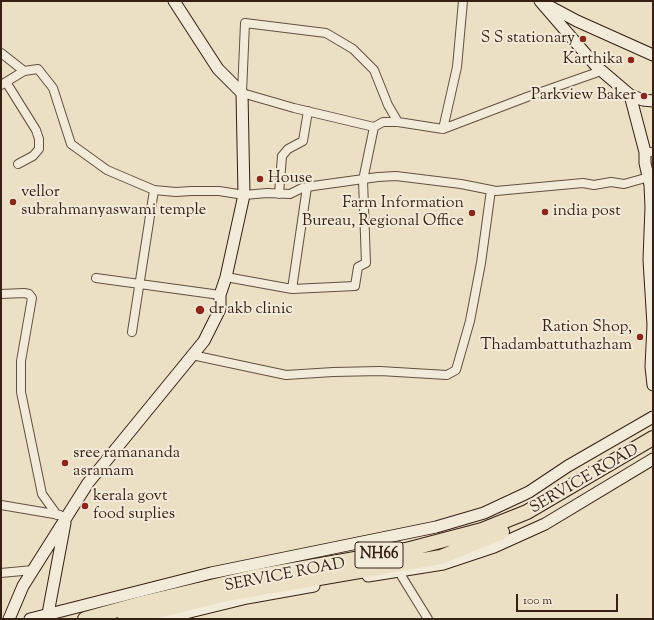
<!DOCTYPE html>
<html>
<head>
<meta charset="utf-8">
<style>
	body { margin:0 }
	#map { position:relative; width:654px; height:620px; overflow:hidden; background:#ebe0c4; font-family:"Sorts Mill Goudy",serif }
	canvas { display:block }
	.frame { position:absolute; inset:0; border:2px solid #371f14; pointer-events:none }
	.scale { position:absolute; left:516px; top:594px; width:102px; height:18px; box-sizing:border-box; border:2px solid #371f14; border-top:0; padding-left:5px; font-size:12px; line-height:14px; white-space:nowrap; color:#371f14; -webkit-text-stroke:3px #f2ebd9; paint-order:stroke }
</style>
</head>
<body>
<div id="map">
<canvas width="654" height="620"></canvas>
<div class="frame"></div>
<div class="scale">100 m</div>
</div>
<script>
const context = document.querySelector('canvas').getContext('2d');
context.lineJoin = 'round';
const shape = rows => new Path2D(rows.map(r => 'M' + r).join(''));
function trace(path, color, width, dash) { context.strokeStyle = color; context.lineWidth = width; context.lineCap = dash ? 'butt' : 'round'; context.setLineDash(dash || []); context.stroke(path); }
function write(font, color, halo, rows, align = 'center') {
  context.font = font + ' "Sorts Mill Goudy",serif'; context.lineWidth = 4; context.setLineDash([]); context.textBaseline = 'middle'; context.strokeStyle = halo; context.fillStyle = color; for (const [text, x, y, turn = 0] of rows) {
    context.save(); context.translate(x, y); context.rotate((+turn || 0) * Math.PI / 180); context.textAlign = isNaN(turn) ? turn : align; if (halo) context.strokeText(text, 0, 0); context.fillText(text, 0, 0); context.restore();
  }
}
const street = shape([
	[1,53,24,71,1,85],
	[24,71,38,69,53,88,71,144,107,170,154,190,176,192,191,191,219,191,244,195,267,193,290,194,302,188,313,186,378,177,396,176,461,184,496,191,583,183,594,185,611,182,624,184,649,177],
	[6,82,36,130,39,139,39,149,33,156,18,164],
	[374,127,294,108,242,93,245,23,326,33,353,49,374,70,388,105,398,122],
	[443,129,527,97,601,71],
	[645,152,653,152],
	[279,194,282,156,288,149,303,141,308,111],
	[226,277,292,289,307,187],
	[96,278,220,295],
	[292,289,355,286,358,267,366,263,363,180,374,127,383,122,398,122,443,129,457,67,463,1],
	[1,294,24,293,29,294,32,298,21,361,21,392,42,494,57,515],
	[132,332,154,190],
	[192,355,286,375,333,372,380,371,447,375,456,370,470,321,481,263,491,190],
	[1,505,60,515],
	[399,572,428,619],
	[1,573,33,570]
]);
const secondary = shape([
	[540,1,596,66,630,95,643,100,653,101],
	[547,5,577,21,653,55],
	[630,95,645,152,645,163,650,185,651,207,649,260,653,325,651,367,653,385],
	[368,576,443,564,494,547,545,524,653,459],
	[9,619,23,586,88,483,204,341,220,309,220,295,226,277,244,195,242,93,218,69,174,1],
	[30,619,211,573,436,527,484,513,529,492,568,466,653,417],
	[47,619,65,523],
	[161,619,247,598,314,586]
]);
const highway = shape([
	[85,619,143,603,253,577,406,550,482,530,527,512,653,438],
	[125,619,226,594,441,557,502,532]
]);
trace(street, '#644f40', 10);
trace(secondary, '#371f14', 13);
trace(highway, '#371f14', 16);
trace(street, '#f2ebd9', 8);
trace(secondary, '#f2ebd9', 11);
trace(highway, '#ebe0c4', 14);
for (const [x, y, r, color] of [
	[583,39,4,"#8f2418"],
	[631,60,4,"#8f2418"],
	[644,96,4,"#8f2418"],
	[260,179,4,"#8f2418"],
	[13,202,4,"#8f2418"],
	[545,212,4,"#8f2418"],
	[472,213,4,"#8f2418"],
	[200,310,5,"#8f2418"],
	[640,337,4,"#8f2418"],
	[65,463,4,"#8f2418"],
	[85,506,4,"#8f2418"]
]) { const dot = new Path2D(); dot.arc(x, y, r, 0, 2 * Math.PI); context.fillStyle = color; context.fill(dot); trace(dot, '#f2ebd9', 1.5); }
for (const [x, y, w] of [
	[379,555,48]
]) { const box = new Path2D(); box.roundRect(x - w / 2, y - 13, w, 26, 3); context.fillStyle = '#f2ebd9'; context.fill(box); trace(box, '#371f14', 1); }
write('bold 15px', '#371f14', null, [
	["NH66",379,555]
]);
write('16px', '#371f14', '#f2ebd9', [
	["S S stationary",575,39,"right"],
	["Karthika",623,60,"right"],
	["Parkview Baker",636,96,"right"],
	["House",268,179],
	["vellor",21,193],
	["subrahmanyaswami temple",21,211],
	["Farm Information",464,204,"right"],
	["Bureau, Regional Office",464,222,"right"],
	["india post",553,212],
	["dr akb clinic",209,310],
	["Ration Shop,",632,328,"right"],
	["Thadambattuthazham",632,346,"right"],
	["sree ramananda",73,454],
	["asramam",73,472],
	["kerala govt",93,497],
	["food suplies",93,515]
], 'left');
write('16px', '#371f14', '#f2ebd9', [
	["SERVICE ROAD",585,480,-30],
	["SERVICE ROAD",285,576,-11]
]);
</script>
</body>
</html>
